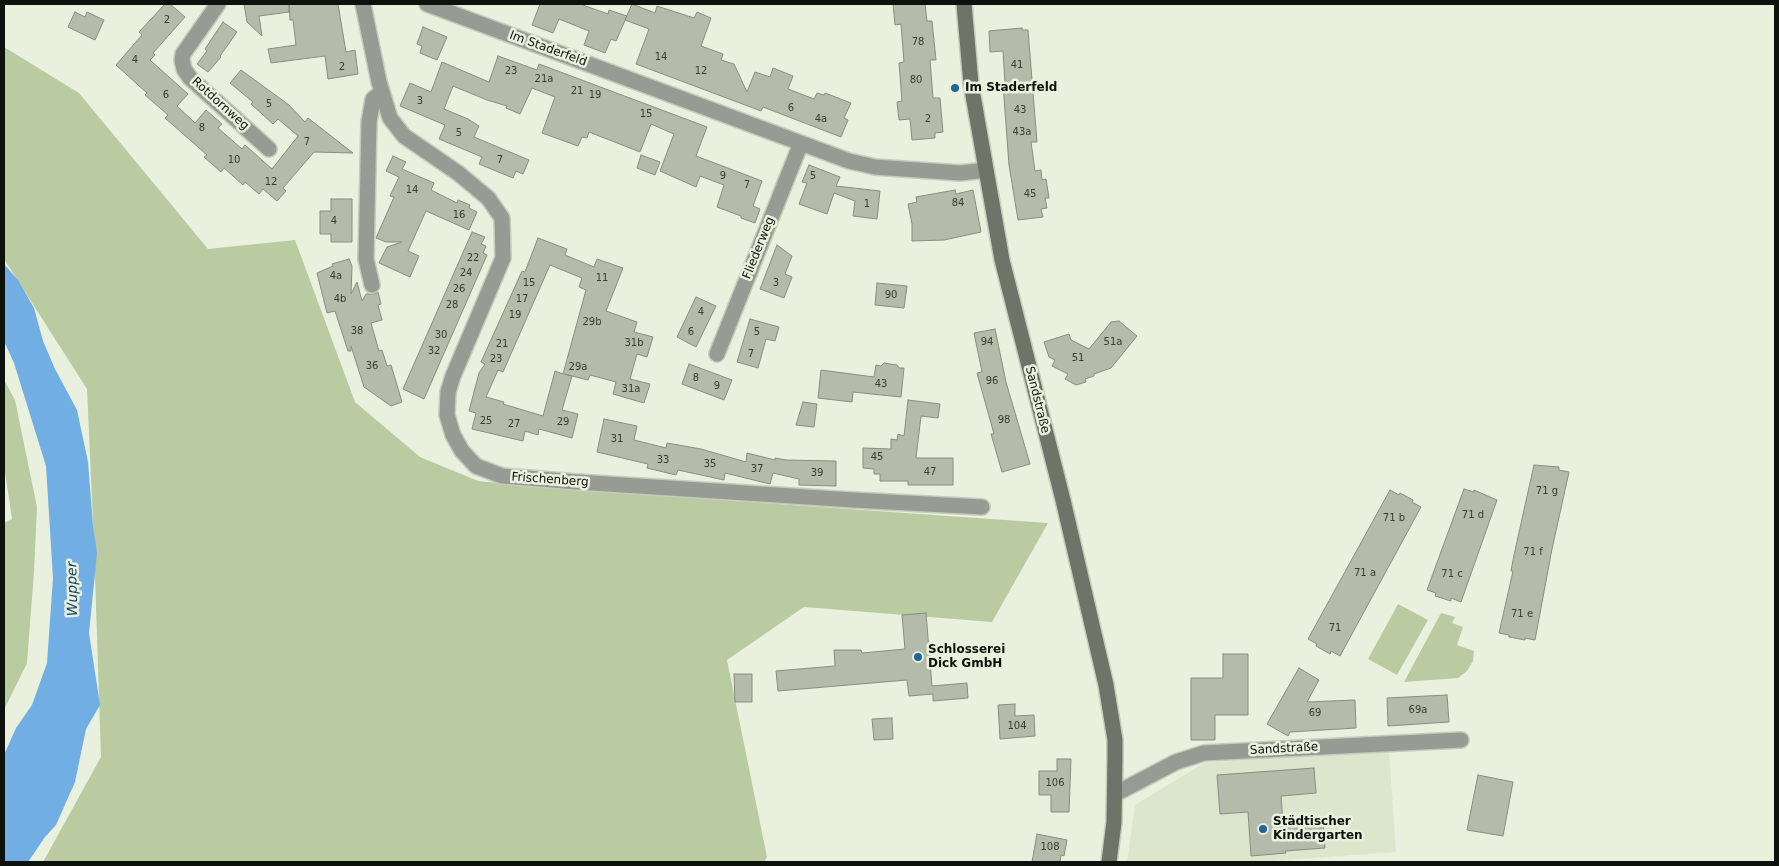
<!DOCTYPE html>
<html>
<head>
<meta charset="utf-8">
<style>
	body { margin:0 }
	#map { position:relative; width:1779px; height:866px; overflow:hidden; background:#e9f0de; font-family:"DejaVu Sans",sans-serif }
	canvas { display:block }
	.frame { position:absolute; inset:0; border:5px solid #0f120c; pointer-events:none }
</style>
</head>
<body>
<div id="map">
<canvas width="1779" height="866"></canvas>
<div class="frame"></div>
</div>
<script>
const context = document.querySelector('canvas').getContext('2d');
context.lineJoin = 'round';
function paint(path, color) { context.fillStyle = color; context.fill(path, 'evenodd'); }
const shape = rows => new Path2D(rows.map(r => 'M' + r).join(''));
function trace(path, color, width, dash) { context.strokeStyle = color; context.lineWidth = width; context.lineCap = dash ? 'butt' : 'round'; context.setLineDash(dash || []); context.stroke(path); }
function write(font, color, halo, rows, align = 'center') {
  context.font = font + ' "DejaVu Sans",sans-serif'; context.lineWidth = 5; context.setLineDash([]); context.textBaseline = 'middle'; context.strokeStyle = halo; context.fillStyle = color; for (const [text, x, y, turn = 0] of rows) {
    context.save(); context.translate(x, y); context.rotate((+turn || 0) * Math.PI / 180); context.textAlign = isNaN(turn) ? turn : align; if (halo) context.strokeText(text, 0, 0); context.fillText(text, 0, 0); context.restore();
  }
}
paint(shape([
	[1389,749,1396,852,1257,862,1127,862,1135,805,1204,763]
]), '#dbe6cd');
paint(shape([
	[4,47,79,93,208,249,295,240,355,402,420,457,478,481,535,487,1048,523,992,622,804,607,727,660,767,857,764,862,43,862,101,757,94,545,87,389,4,259],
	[4,380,15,400,37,507,34,572,27,663,4,710,4,523,12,519,4,465],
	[1398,604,1428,620,1397,675,1368,659],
	[1441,613,1455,617,1452,623,1463,627,1457,645,1474,651,1473,661,1467,671,1458,678,1404,682]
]), '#bacba1');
paint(shape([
	[4,264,18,280,34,308,43,341,55,369,77,410,88,462,93,526,97,553,89,633,100,705,86,729,75,782,56,825,45,837,28,862,4,862,4,755,16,728,32,705,47,663,53,578,46,466,14,363,4,341]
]), '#71aee3');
const building = shape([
	[165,4,170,4,185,17,153,53,155,55,150,60,188,94,177,106,195,123,206,110,222,124,218,128,242,149,245,145,272,169,298,136,278,119,273,124,251,104,253,102,230,83,241,70,289,105,305,122,308,118,353,153,314,152,283,188,286,191,277,201,263,189,259,194,245,182,243,185,224,168,221,172,204,157,207,155,165,118,168,115,145,95,147,93,116,65,142,35,139,32,165,4],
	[244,4,289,4,289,12,259,16,262,36,247,22,244,4],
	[289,4,338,4,346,52,355,50,358,74,328,79,325,56,271,63,268,49,296,45,293,20,290,20,289,4],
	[540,4,580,4,608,14,609,10,627,16,616,41,611,39,605,53,584,45,589,31,559,19,553,33,532,25,540,4],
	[632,4,655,13,657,6,694,18,697,12,711,18,701,46,723,54,721,60,734,64,747,92,755,72,770,77,773,68,793,76,788,89,814,99,817,93,824,95,825,93,851,103,844,118,848,120,841,137,763,107,761,111,636,64,649,29,625,20,632,4],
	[893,4,925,4,927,21,932,21,936,60,930,60,933,98,940,98,943,132,935,133,935,138,912,140,910,119,899,120,897,102,902,101,899,63,904,62,901,24,895,25,893,4],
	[75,12,85,17,87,12,104,20,95,40,68,27,75,12],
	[223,22,237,32,220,56,221,57,208,72,197,64,207,51,205,49,223,22],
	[423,27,447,37,437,60,420,53,422,46,417,44,423,27],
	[1022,28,1022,30,1028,30,1037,142,1031,142,1035,171,1041,170,1042,180,1046,179,1049,198,1045,198,1047,208,1041,209,1043,217,1018,220,1009,165,1003,84,1005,84,1003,51,990,52,989,31,1022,28],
	[498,56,537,70,539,64,707,127,696,156,762,181,753,206,760,209,755,223,741,218,741,216,717,207,724,185,700,176,696,187,660,171,674,134,651,124,640,152,589,132,587,138,582,137,578,146,542,133,555,97,532,88,520,114,506,108,507,106,487,100,453,86,444,109,468,119,479,126,474,137,529,160,523,174,516,171,513,178,479,164,482,157,439,139,445,125,400,106,410,83,431,92,442,62,489,82,498,56],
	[641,155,660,162,655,175,637,168,641,155],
	[393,156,406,162,402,169,434,183,431,190,457,203,458,200,470,205,469,208,477,212,469,230,426,211,408,251,419,256,410,277,379,263,387,247,402,242,386,242,376,238,394,197,390,196,399,177,386,171,393,156],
	[809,165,840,177,836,186,880,191,877,219,853,216,855,201,834,193,827,214,799,204,807,183,802,182,809,165],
	[955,190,956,194,973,190,981,232,944,240,912,241,912,224,908,204,917,202,916,197,955,190],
	[331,199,352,199,352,242,331,242,331,234,320,234,320,211,331,211,331,199],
	[472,232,485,237,481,244,486,246,483,253,487,255,424,399,403,389,472,232],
	[538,238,567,249,565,255,594,267,597,259,623,268,606,311,637,322,634,332,653,337,647,357,637,354,630,379,650,384,644,403,613,394,616,382,590,375,588,380,564,374,572,376,562,410,578,414,572,438,539,429,538,435,525,431,523,441,472,429,476,413,469,411,479,373,485,364,481,362,522,271,525,272,538,238],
	[550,265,582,278,579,287,586,290,563,374,555,371,543,416,503,404,504,402,486,397,498,370,503,372,550,265],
	[777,245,792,256,785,274,792,277,784,298,760,289,777,245],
	[349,259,352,266,351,294,357,282,362,301,366,294,374,294,378,292,381,304,378,305,382,320,371,323,379,351,382,350,387,366,391,365,402,402,391,406,364,387,351,346,351,351,348,351,335,311,327,313,317,273,333,266,332,264,349,259],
	[877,283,907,286,904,308,875,305,877,283],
	[696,297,716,306,696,347,677,337,696,297],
	[750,319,779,327,775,341,766,339,758,368,737,362,750,319],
	[1119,321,1137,336,1111,368,1094,374,1094,376,1085,379,1086,382,1076,385,1065,379,1068,374,1052,366,1055,360,1049,357,1044,342,1069,334,1071,340,1089,349,1111,322,1119,321],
	[995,329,1006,382,1030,464,1002,472,991,434,994,434,977,373,982,372,974,333,995,329],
	[884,363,897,365,899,368,904,368,901,397,853,392,852,402,818,398,821,370,874,377,876,365,881,366,884,363],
	[689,364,732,380,724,400,682,384,689,364],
	[908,400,940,404,938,418,921,416,916,458,953,458,953,485,908,485,908,481,880,481,880,474,874,474,874,469,863,468,863,448,891,449,891,439,897,440,898,434,904,436,908,400],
	[803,402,817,404,814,427,796,425,803,402],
	[604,419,637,426,634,440,666,448,667,443,701,449,746,462,747,453,775,460,775,458,786,460,836,461,836,486,799,485,799,479,773,473,770,484,725,473,724,480,678,470,676,475,647,468,648,464,597,452,604,419],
	[1534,465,1559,467,1559,470,1569,472,1552,549,1535,640,1525,638,1525,640,1509,637,1509,635,1499,633,1513,571,1511,571,1514,555,1534,465],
	[1464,489,1474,492,1474,490,1497,500,1461,602,1451,598,1451,601,1435,596,1436,593,1427,590,1464,489],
	[1390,490,1399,495,1400,493,1413,500,1412,502,1421,507,1340,656,1331,651,1330,654,1316,646,1317,644,1308,639,1390,490],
	[926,613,932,686,967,683,968,698,933,701,933,694,909,696,907,680,778,691,776,671,835,666,834,650,861,650,862,653,905,649,902,615,926,613],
	[1223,654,1248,654,1248,715,1215,715,1215,740,1191,740,1191,678,1223,678,1223,654],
	[1299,668,1319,680,1307,702,1355,700,1356,728,1290,732,1288,736,1267,724,1299,668],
	[734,674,752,674,752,702,735,702,734,674],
	[1447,695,1449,722,1388,726,1387,698,1447,695],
	[1015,704,1015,716,1034,715,1035,736,1000,739,998,705,1015,704],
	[892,718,893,739,874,740,872,719,892,718],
	[1057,759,1071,759,1069,812,1051,812,1051,795,1039,795,1039,771,1057,771,1057,759],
	[1314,768,1316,793,1281,796,1283,824,1323,821,1325,848,1285,851,1286,853,1251,856,1248,812,1220,814,1217,775,1314,768],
	[1478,775,1513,782,1503,836,1467,830,1478,775],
	[1037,834,1067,840,1064,856,1061,855,1060,862,1032,862,1037,834]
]);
paint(building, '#b4bbaa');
trace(building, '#888e7e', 1);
const street = shape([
	[218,4,183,54,182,60,184,69,190,78,269,149],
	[363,4,379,82,390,118,404,136,458,173,488,198,502,218,503,258,453,376,448,392,447,415,453,435,462,451,476,466,502,476,577,482,853,500,982,507],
	[427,4,849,161,875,167,960,173,986,170],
	[372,285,366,259,369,122,373,99,382,92],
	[717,354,801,143],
	[1115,794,1176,762,1204,753,1461,740]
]);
const secondary = shape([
	[964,4,971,84,1002,260,1063,500,1106,685,1115,740,1115,756,1114,822,1109,862]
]);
trace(street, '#c6ccbc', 18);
trace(secondary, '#c6ccbc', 18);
trace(street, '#989b93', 15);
trace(secondary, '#6f7469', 15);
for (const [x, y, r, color] of [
	[955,88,5,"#21669a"],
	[918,657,5,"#21669a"],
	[1263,829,5,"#21669a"]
]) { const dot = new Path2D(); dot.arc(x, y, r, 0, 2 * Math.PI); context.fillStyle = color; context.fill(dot); trace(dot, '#e9f0de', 2); }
write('10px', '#383c34', null, [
	["2",167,20],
	["78",918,42],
	["14",661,57],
	["4",135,60],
	["41",1017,65],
	["2",342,67],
	["23",511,71],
	["12",701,71],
	["21a",544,79],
	["80",916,80],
	["21",577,91],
	["6",166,95],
	["19",595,95],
	["3",420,101],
	["5",269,104],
	["6",791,108],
	["43",1020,110],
	["15",646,114],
	["4a",821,119],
	["2",928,119],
	["8",202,128],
	["43a",1022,132],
	["5",459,133],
	["7",307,142],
	["10",234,160],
	["7",500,160],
	["9",723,176],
	["5",813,176],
	["12",271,182],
	["7",747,185],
	["14",412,190],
	["45",1030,194],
	["84",958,203],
	["1",867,204],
	["16",459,215],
	["4",334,221],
	["22",473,258],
	["24",466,273],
	["4a",336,276],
	["11",602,278],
	["15",529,283],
	["3",776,283],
	["26",459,289],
	["90",891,295],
	["4b",340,299],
	["17",522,299],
	["28",452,305],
	["4",701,312],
	["19",515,315],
	["29b",592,322],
	["38",357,331],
	["6",691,332],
	["5",757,332],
	["30",441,335],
	["94",987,342],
	["51a",1113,342],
	["31b",634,343],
	["21",502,344],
	["32",434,351],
	["7",751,354],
	["51",1078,358],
	["23",496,359],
	["36",372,366],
	["29a",578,367],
	["8",696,378],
	["96",992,381],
	["43",881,384],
	["9",717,386],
	["31a",631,389],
	["98",1004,420],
	["25",486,421],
	["29",563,422],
	["27",514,424],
	["31",617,439],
	["45",877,457],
	["33",663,460],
	["35",710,464],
	["37",757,469],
	["47",930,472],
	["39",817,473],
	["71 g",1547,491],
	["71 d",1473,515],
	["71 b",1394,518],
	["71 f",1533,552],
	["71 a",1365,573],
	["71 c",1452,574],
	["71 e",1522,614],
	["71",1335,628],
	["69a",1418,710],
	["69",1315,713],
	["104",1017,726],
	["106",1055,783],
	["108",1050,847]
]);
write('12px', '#0f120c', '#e9f0de', [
	["Im Staderfeld",548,49,20],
	["Rotdornweg",220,104,42],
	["Fliederweg",759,248,-68],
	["Sandstraße",1037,400,76],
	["Frischenberg",550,480,4],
	["Sandstraße",1284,749,-3]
]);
write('bold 12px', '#0f120c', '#e9f0de', [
	["Im Staderfeld",965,88],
	["Schlosserei",928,650],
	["Dick GmbH",928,664],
	["Städtischer",1273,822],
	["Kindergarten",1273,836]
], 'left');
write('italic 14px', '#174467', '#e9f0de', [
	["Wupper",73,589,-91]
]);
</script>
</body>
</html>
